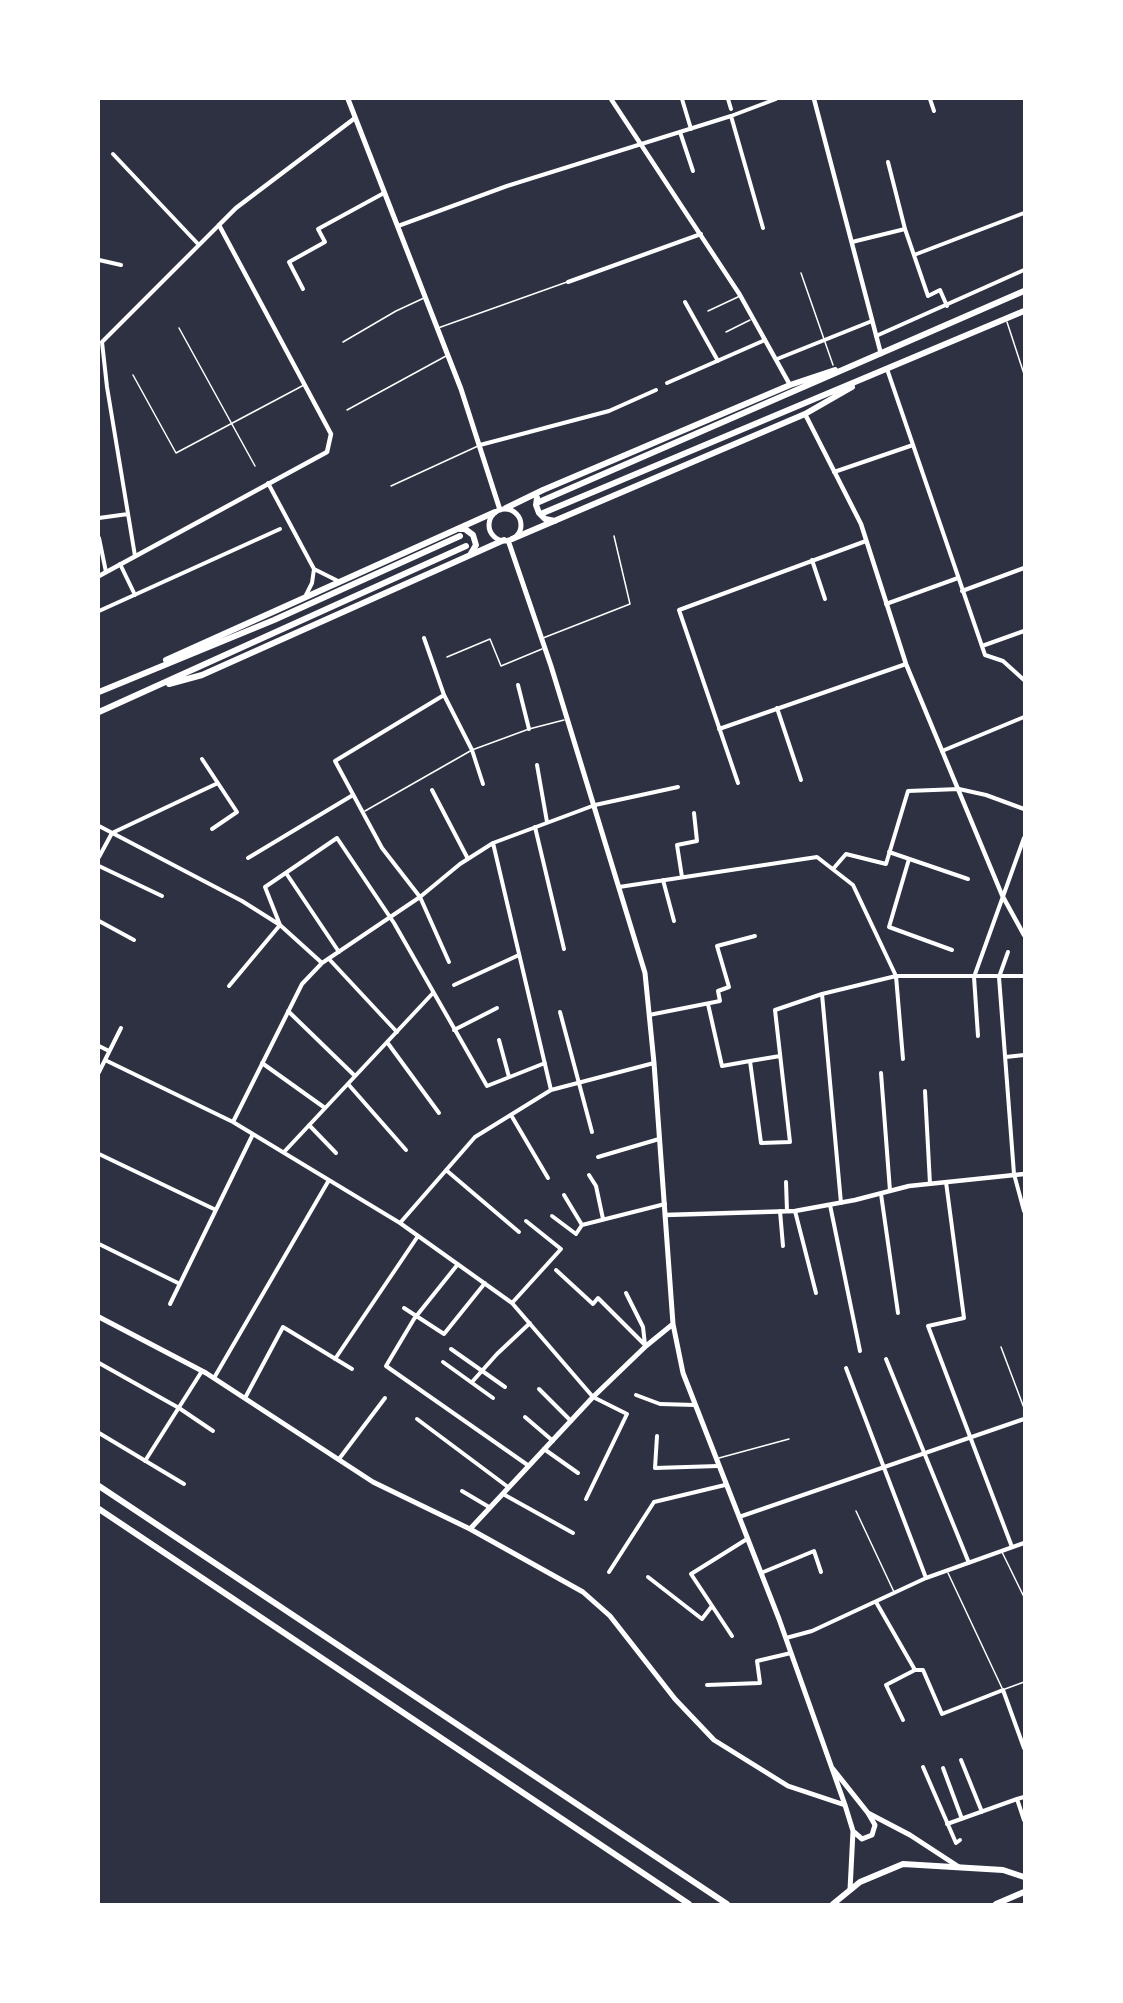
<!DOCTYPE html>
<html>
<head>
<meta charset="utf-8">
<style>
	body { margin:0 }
	#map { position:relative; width:1123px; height:2003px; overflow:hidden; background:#2d3142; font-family:"Sofia Sans Condensed",sans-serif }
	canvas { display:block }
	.frame { position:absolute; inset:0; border:100px solid #fff; pointer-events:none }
</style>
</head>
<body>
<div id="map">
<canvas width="1123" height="2003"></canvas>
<div class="frame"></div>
</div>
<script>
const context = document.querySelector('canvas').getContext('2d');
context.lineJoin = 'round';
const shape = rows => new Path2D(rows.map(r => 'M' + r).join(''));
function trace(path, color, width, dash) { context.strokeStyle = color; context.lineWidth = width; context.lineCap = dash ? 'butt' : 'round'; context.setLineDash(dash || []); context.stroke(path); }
trace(shape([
	[801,273,833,365],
	[708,311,740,296],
	[1007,322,1024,374],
	[179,328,255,466],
	[438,328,567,282],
	[726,332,750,320],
	[343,342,396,311,424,298],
	[133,375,176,453,304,385],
	[347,410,446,356],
	[391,486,478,446],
	[543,638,630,604,614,536],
	[447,657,490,639,501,666,542,649],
	[365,811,472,750,529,729,564,720],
	[1001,1347,1024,1408],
	[719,1458,789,1439],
	[856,1511,894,1592],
	[1002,1552,1024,1597],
	[948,1573,1002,1688],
	[1005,1689,1024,1682]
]), '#fff', 1.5);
trace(shape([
	[682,99,691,129],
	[728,99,731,109],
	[930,99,934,111],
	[731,116,763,228],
	[680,132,693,171],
	[113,154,199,245],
	[888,162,905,229,928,296,940,290,947,306],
	[398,226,507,186,731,116,776,99],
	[852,242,905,229],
	[914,255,1024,213],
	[99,260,121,265],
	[568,282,701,234],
	[303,289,289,262,325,242,318,229,384,193],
	[685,302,718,361],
	[876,336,1024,270],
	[102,342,107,387,135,556],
	[102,342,219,225],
	[777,359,872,321],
	[887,369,985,655,1003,661,1024,680],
	[667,383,765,340],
	[480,445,609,411,656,390],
	[834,472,913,445],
	[268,483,314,569],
	[99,518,128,514],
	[99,538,106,572],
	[812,560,825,599],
	[120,564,135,595],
	[962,591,1024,568],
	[306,595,312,583,314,569,338,581],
	[886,604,958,578],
	[99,611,280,529],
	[424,638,444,695,472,750,483,784],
	[982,646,1024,631],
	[518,685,529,729],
	[444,695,335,761,382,848,420,897,449,962],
	[777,708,801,780],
	[719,729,906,664],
	[942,751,1024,717],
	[202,759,237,812,212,829],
	[537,765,547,822],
	[738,783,679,610,866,541],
	[432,790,468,859],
	[99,826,242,901,280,925,322,963],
	[535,827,564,949],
	[493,843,551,1090],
	[889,852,968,879],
	[99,857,112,833,218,783],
	[248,858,353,795],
	[909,859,889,927,952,950],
	[99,866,162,896],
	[833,869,846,854,886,864,908,791,959,789,986,795,1024,809],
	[286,873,339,952],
	[682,877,677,845,697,841,694,813],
	[663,880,674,921],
	[619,887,817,857,853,885,896,976,903,1059],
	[99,921,134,940],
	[1008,952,999,977,1014,1174,1024,1211],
	[329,959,397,1032],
	[454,985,519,955],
	[229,986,280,925,265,887,337,838,394,923,487,1086,545,1063],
	[822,994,841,1203],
	[708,1004,722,1066,750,1061,761,1143,790,1142,775,1010,822,994,896,976,1024,976],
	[288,1011,355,1076],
	[560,1012,592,1132],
	[649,1015,720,1001,718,991,729,987,717,946,755,936],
	[454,1030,497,1008],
	[978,1036,974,977,1024,838],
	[499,1040,509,1077],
	[387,1042,439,1113],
	[99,1046,109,1051],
	[1006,1057,1024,1055],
	[105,1060,233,1122,400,1223,512,1303,593,1397,627,1414,586,1499],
	[750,1061,780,1056],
	[262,1063,325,1108],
	[99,1072,121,1028],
	[881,1073,890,1191],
	[348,1084,406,1150],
	[925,1091,930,1184],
	[511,1115,548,1178],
	[233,1122,302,984,322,963,420,897,460,864,493,843,595,805,678,787],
	[309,1125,336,1153],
	[284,1152,433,993],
	[99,1154,216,1210],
	[598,1157,659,1139],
	[446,1170,519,1232],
	[589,1175,596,1186,603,1219],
	[786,1182,787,1211],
	[946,1182,964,1318,928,1326,1012,1547],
	[881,1194,898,1313],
	[564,1195,582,1225,665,1204],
	[830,1205,860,1351],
	[780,1211,783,1246],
	[795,1211,816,1293],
	[552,1216,576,1234,582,1225],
	[400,1223,475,1137,551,1090,654,1063],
	[99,1244,180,1284],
	[458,1264,414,1319,386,1366,529,1466],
	[556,1270,593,1304,598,1298,646,1346],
	[626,1293,643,1327,645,1345],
	[512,1303,561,1249,526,1221],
	[170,1304,253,1134],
	[404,1308,444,1334,485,1283],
	[451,1349,505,1387],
	[335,1359,418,1236],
	[886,1359,969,1563],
	[443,1362,493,1398],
	[99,1363,179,1408,213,1431],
	[846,1368,926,1578],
	[214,1378,329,1180],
	[472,1382,497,1354,530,1323],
	[539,1389,571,1421],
	[636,1395,660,1404,695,1405],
	[245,1398,283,1327,352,1369],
	[525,1417,553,1441],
	[417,1419,508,1487],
	[99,1433,184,1484],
	[657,1436,655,1468,718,1466],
	[544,1449,578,1473],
	[339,1459,385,1398],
	[145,1461,202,1371],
	[462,1491,489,1507],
	[503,1494,573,1533],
	[739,1517,1024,1419],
	[609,1572,654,1502,725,1485],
	[761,1573,814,1551,821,1572],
	[648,1577,702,1619,712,1606],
	[876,1602,915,1670,923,1670,942,1714,1003,1690,1024,1748],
	[732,1636,691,1574,747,1539],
	[786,1638,812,1631,926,1578,1024,1543],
	[707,1685,760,1683,757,1661,791,1653],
	[903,1720,886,1685,915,1670],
	[961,1760,982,1812],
	[923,1767,956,1843,960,1840],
	[943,1768,962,1819],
	[1024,1797,1017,1799,1024,1820],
	[947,1824,1017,1799]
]), '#fff', 4);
trace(shape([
	[611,99,740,295,790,385],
	[814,99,881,354],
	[805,414,861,524,906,664,1002,895,1024,935],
	[99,576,327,452,331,434,219,225,236,208,355,118],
	[665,1215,795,1211,855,1200,909,1186,1024,1174]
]), '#fff', 4.5);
trace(shape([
	[348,99,461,389,500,510],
	'489 525a16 16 0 1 1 32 0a16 16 0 1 1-32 0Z',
	[508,540,551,666,645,973,654,1063,673,1324,683,1373,779,1619,845,1805,853,1831,850,1890],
	[99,1317,206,1373,373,1482,470,1529,583,1592,610,1616,675,1699,714,1740,788,1786,845,1805],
	[470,1529,593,1397,646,1346,673,1324],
	[833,1769,868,1813,910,1835,959,1867],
	[854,1832,862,1839,872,1835,875,1825,868,1813]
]), '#fff', 5);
trace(shape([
	[537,498,536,505,539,513,545,519,555,521],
	[539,502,1024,291],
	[506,508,543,490,790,385,835,370],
	[543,513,1024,311],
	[460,529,465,529,473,535,476,545,470,555],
	[512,539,805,414,852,387],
	[166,660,495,512],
	[169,684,202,675,504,540],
	[99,692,274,620,460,536],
	[99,712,466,546],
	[99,1486,727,1904],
	[99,1509,689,1904],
	[833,1904,860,1882,903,1864,1003,1870,1024,1877],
	[996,1904,1024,1892]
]), '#fff', 6);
</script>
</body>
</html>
